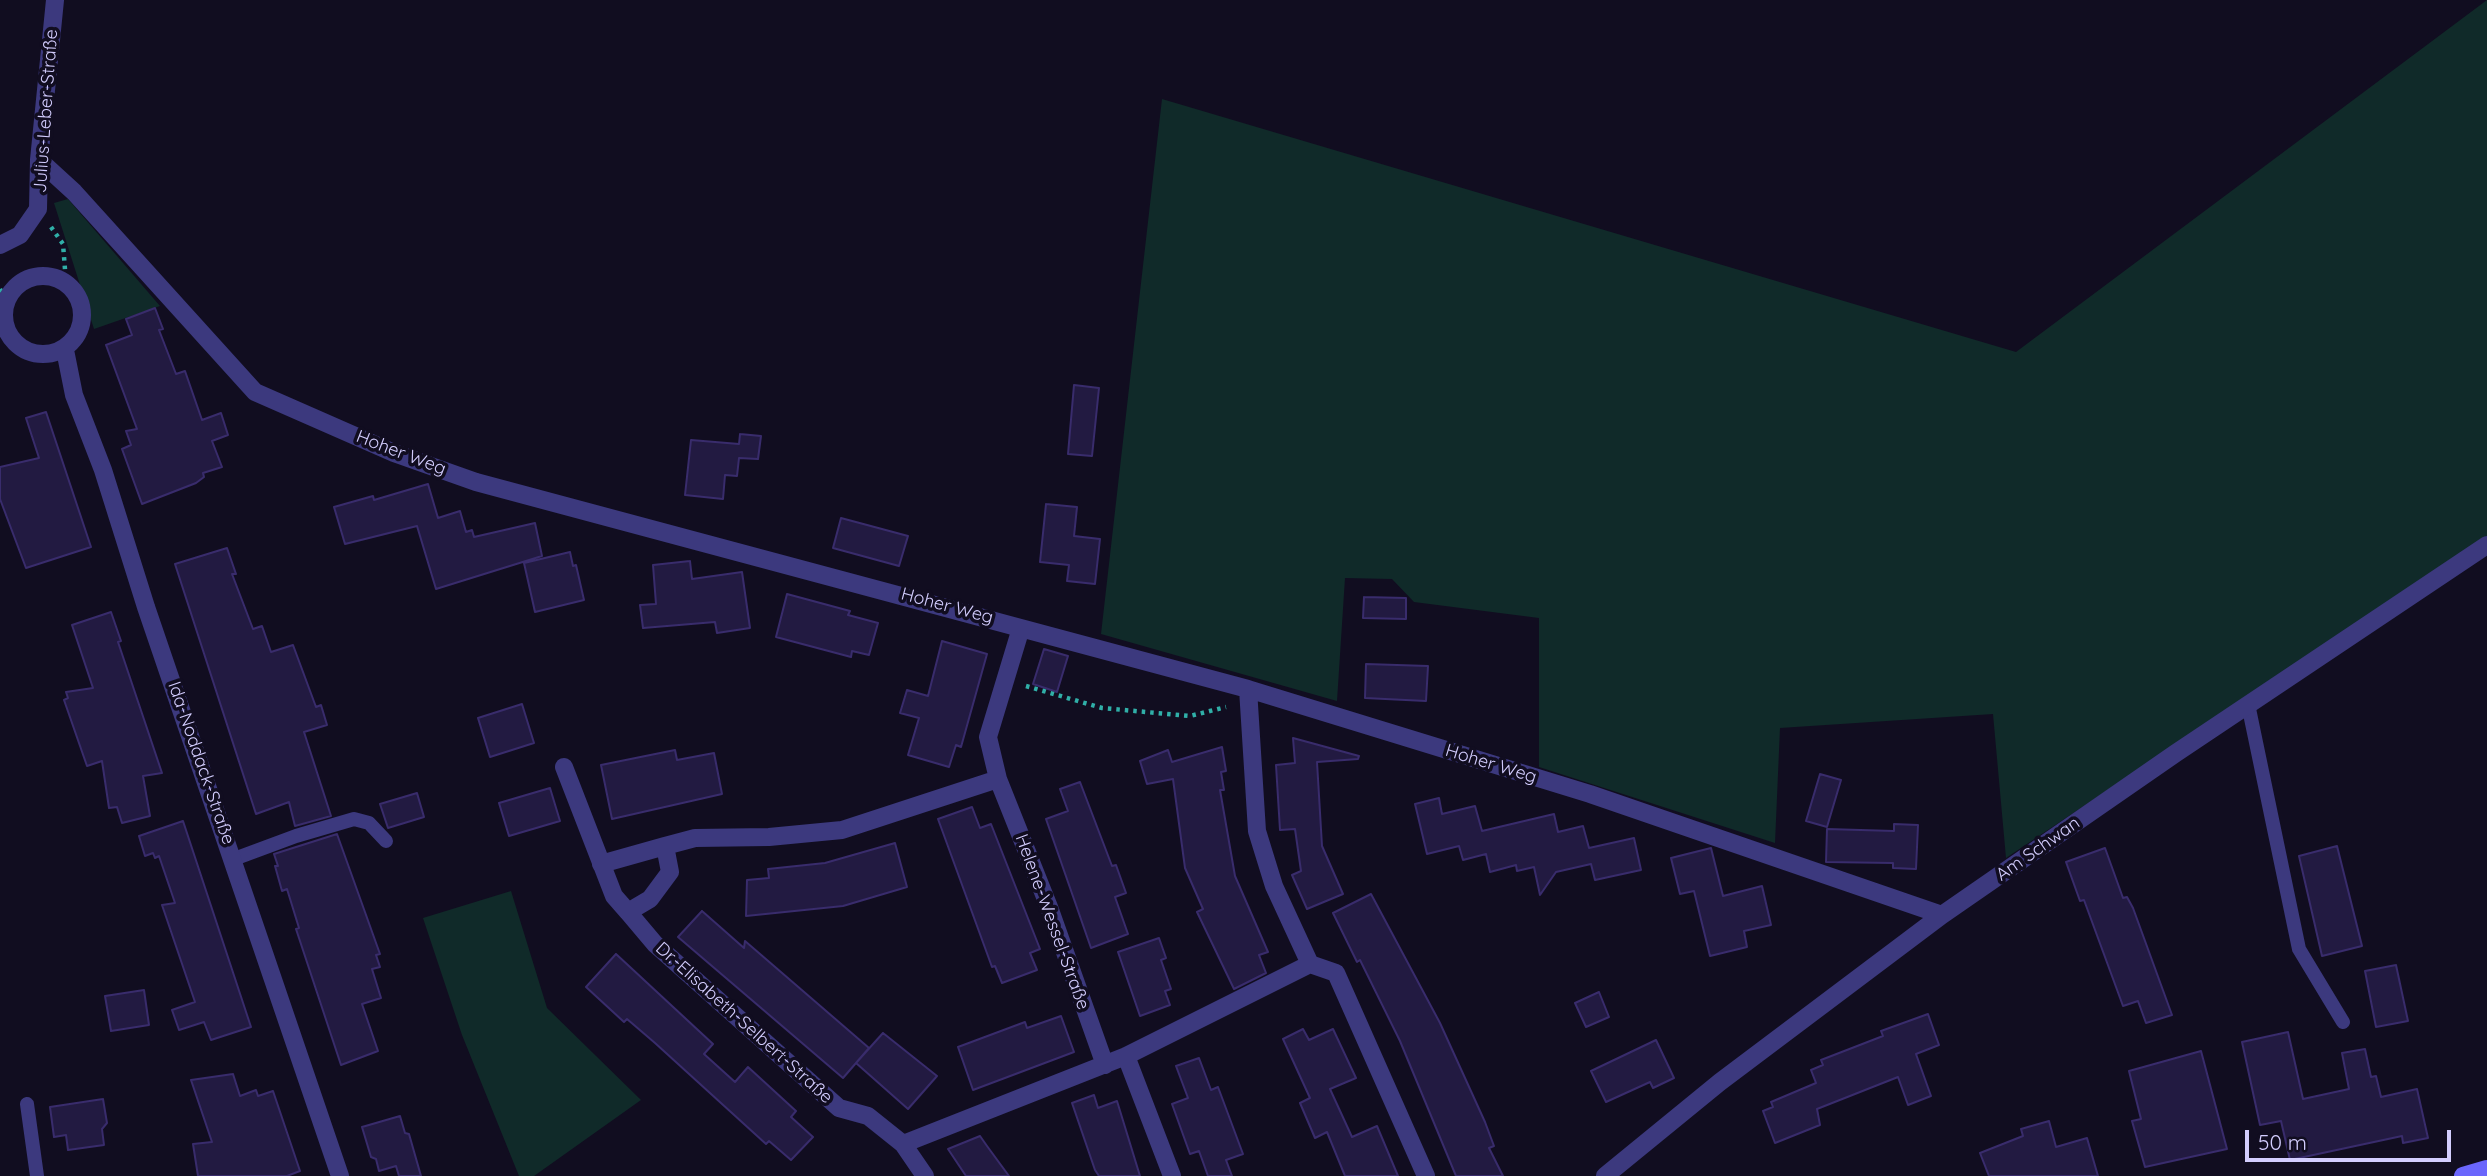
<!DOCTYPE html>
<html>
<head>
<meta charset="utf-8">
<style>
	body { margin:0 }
	#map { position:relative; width:2487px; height:1176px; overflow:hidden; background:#110d20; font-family:Quicksand,sans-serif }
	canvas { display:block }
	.scale { position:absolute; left:2245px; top:1130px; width:206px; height:32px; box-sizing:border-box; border:4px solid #d3cdfe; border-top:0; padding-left:9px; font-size:21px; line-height:24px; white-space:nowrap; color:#d3cdfe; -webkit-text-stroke:5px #110d20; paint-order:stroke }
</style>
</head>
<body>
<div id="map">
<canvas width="2487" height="1176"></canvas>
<div class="scale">50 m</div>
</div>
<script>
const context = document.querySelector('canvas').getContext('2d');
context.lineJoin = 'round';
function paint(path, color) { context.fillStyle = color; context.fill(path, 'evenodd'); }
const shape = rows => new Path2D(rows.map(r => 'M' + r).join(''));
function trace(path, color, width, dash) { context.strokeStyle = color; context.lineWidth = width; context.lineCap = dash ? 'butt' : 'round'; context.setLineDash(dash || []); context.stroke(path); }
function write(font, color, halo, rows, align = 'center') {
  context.font = font + ' Quicksand,sans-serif'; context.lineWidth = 7; context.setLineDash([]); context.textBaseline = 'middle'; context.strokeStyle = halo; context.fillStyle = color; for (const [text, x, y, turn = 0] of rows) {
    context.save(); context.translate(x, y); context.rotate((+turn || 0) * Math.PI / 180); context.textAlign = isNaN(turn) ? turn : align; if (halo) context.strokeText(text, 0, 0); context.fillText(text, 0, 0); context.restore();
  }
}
paint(shape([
	[2487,0,2487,536,2006,858,1993,714,1780,728,1775,843,1539,767,1539,618,1414,602,1392,579,1345,578,1337,701,1101,634,1162,99,2016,352],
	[68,199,160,306,94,329,54,203],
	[511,891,547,1008,641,1100,534,1176,519,1176,462,1035,423,918]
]), '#102a29');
const building = shape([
	[155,308,163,329,159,330,176,374,185,371,202,420,221,413,228,435,212,441,222,467,203,473,204,477,196,483,142,504,122,449,131,445,126,431,137,429,106,345,132,335,126,319,155,308],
	[1074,385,1099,388,1092,456,1068,454,1074,385],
	[46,412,91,547,26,568,0,499,0,467,39,458,26,418,46,412],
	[740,434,761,436,758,459,739,458,737,476,725,475,723,499,685,495,691,440,739,444,740,434],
	[428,484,438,518,460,511,466,532,472,530,474,537,535,523,542,556,436,589,417,526,345,544,334,507,373,496,374,500,428,484],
	[1046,504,1077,507,1074,536,1100,539,1095,584,1067,581,1069,565,1040,562,1046,504],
	[841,518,908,536,899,566,833,548,841,518],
	[227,548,236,574,232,574,253,629,262,626,271,652,293,645,316,707,321,705,327,725,304,732,331,816,295,826,289,802,256,814,175,564,227,548],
	[570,552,573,566,576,565,584,600,535,612,524,563,570,552],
	[690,561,692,579,742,572,750,628,717,633,715,622,643,628,640,605,656,604,653,565,690,561],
	[787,594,850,611,848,615,878,623,869,655,852,651,851,657,776,637,787,594],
	[1364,597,1406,598,1406,619,1363,618,1364,597],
	[111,612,121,641,118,642,162,773,143,776,150,816,122,823,117,807,109,808,102,761,87,766,64,700,68,698,66,692,93,688,72,625,111,612],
	[942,641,987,654,961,747,956,745,949,767,908,755,919,718,900,713,907,690,928,696,942,641],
	[1044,649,1068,656,1057,692,1033,684,1044,649],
	[1366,664,1428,666,1426,701,1365,698,1366,664],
	[522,704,534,743,490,757,478,718,522,704],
	[1293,738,1359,756,1358,759,1317,762,1322,846,1343,894,1307,909,1292,875,1301,871,1295,829,1280,830,1276,765,1295,763,1293,738],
	[1222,747,1226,771,1221,772,1224,790,1220,790,1235,876,1268,952,1259,955,1266,973,1234,989,1197,912,1203,909,1185,868,1173,779,1147,784,1140,761,1168,750,1172,762,1222,747],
	[675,750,677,760,714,753,722,794,612,819,601,765,675,750],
	[1820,774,1841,780,1827,827,1806,821,1820,774],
	[1080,782,1112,866,1116,865,1126,893,1115,897,1128,934,1091,948,1046,819,1068,811,1060,789,1080,782],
	[550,788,560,821,509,836,499,803,550,788],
	[417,793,424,817,388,828,380,804,417,793],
	[1439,798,1442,814,1475,806,1482,831,1554,814,1558,832,1583,826,1589,848,1634,838,1641,870,1595,880,1591,864,1556,872,1540,895,1534,867,1517,871,1516,865,1490,872,1486,854,1463,860,1459,846,1427,854,1415,804,1439,798],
	[972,807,980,828,991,824,1040,949,1030,953,1037,970,1002,983,995,966,992,967,938,819,972,807],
	[183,821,251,1027,211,1040,204,1022,179,1030,172,1010,195,1002,162,905,175,903,159,856,155,858,153,853,145,856,139,836,183,821],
	[1894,824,1918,825,1916,869,1893,868,1893,863,1826,862,1827,829,1894,831,1894,824],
	[337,834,380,954,376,955,380,967,372,969,381,998,362,1004,378,1051,341,1065,296,929,299,928,287,889,282,891,275,866,278,866,274,854,337,834],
	[895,843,907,887,843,906,746,916,747,880,769,878,768,869,825,863,895,843],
	[2337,846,2362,946,2322,956,2299,856,2337,846],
	[1711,848,1723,896,1762,886,1771,925,1744,931,1747,947,1710,956,1694,891,1680,894,1671,858,1711,848],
	[2105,848,2123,898,2127,897,2133,908,2172,1015,2146,1023,2138,1001,2123,1006,2084,900,2080,901,2066,862,2105,848],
	[1371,894,1440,1023,1485,1122,1494,1146,1489,1148,1503,1176,1456,1176,1400,1041,1360,960,1357,962,1333,913,1371,894],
	[702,911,744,948,745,941,869,1048,843,1078,678,937,702,911],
	[1159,938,1166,958,1161,960,1171,989,1165,991,1170,1005,1140,1016,1118,952,1159,938],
	[616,954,713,1044,704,1054,735,1082,748,1067,796,1111,791,1117,813,1137,791,1160,769,1141,766,1144,655,1043,627,1019,624,1022,586,987,616,954],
	[2396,965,2408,1021,2376,1027,2365,971,2396,965],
	[144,990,149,1025,111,1031,105,996,144,990],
	[1599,992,1609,1017,1586,1027,1575,1003,1599,992],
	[1928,1014,1939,1045,1916,1054,1931,1096,1908,1105,1898,1077,1817,1109,1820,1125,1775,1143,1763,1111,1773,1107,1771,1102,1816,1083,1811,1070,1823,1065,1821,1060,1883,1036,1881,1031,1928,1014],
	[1061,1016,1074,1052,973,1090,958,1047,1025,1022,1027,1028,1061,1016],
	[1303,1029,1309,1040,1333,1029,1356,1078,1330,1089,1352,1137,1377,1126,1398,1176,1345,1176,1327,1132,1315,1138,1300,1103,1310,1098,1283,1039,1303,1029],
	[2288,1032,2303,1099,2349,1089,2342,1053,2365,1049,2371,1077,2376,1076,2381,1097,2417,1089,2428,1138,2403,1143,2402,1136,2290,1160,2281,1121,2260,1125,2242,1042,2288,1032],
	[883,1033,937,1076,908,1109,856,1063,883,1033],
	[1656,1040,1674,1078,1653,1088,1650,1082,1606,1102,1591,1071,1656,1040],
	[2201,1051,2227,1149,2145,1167,2132,1121,2141,1119,2129,1071,2201,1051],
	[1199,1058,1211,1090,1218,1087,1243,1154,1226,1160,1232,1176,1208,1176,1199,1151,1190,1154,1172,1104,1188,1098,1176,1066,1199,1058],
	[233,1074,240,1096,256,1090,258,1096,273,1091,300,1171,287,1176,198,1176,193,1144,212,1142,191,1080,233,1074],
	[1094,1095,1098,1108,1117,1101,1140,1176,1099,1176,1095,1170,1072,1103,1094,1095],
	[103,1099,107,1123,102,1129,104,1145,68,1150,66,1135,54,1137,50,1107,103,1099],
	[400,1116,405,1133,409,1134,421,1176,399,1176,396,1166,379,1171,376,1159,371,1157,362,1127,400,1116],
	[2049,1121,2056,1147,2087,1138,2098,1176,1989,1176,1980,1153,2023,1136,2021,1129,2049,1121],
	[980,1136,987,1146,1009,1176,966,1176,948,1149,980,1136]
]);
paint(building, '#221a41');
trace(building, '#392c6c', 2);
trace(shape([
	[51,227,63,244,66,282],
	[0,289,6,301],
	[1026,686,1102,708,1190,716,1226,707]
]), '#30afa8', 4.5, [3.5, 5]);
trace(shape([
	[2248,704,2299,949,2343,1022],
	[234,859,296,836,354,819,369,823,386,841],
	[27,1104,37,1176]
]), '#3c397e', 14);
trace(shape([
	[39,160,74,192,255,392,394,453,476,482,1248,689,1590,794,1942,915],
	[0,245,20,235,38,209,39,160,55,0],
	'4 315a39 39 0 1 1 78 0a39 39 0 1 1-78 0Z',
	[65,350,74,395,103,470,146,607,340,1176],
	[1021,628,988,737,998,779,1049,907,1105,1065],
	[1248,689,1257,831,1274,886,1310,964],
	[564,767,614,896,628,912],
	[601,864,665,846],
	[1126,1056,1172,1176],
	[903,1144,868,1116,839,1108,655,944,628,912,650,899,670,872,665,846,695,838,769,837,842,830,998,779],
	[925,1176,903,1144,1126,1056,1310,964,1336,973,1426,1176],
	[1605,1176,1720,1082,1942,915,2176,753,2487,545]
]), '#3c397e', 18);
trace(shape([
	[2463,1176,2487,1169]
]), '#6b66fc', 18);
write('18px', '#d3cdfe', '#110d20', [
	["Julius-Leber-Straße",46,111,-86],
	["Hoher Weg",401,453,21],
	["Hoher Weg",947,606,15],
	["Ida-Noddack-Straße",201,763,71],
	["Hoher Weg",1491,764,17],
	["Am Schwan",2038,849,-35],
	["Helene-Wessel-Straße",1052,922,70],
	["Dr.-Elisabeth-Selbert-Straße",744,1023,42]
]);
</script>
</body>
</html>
